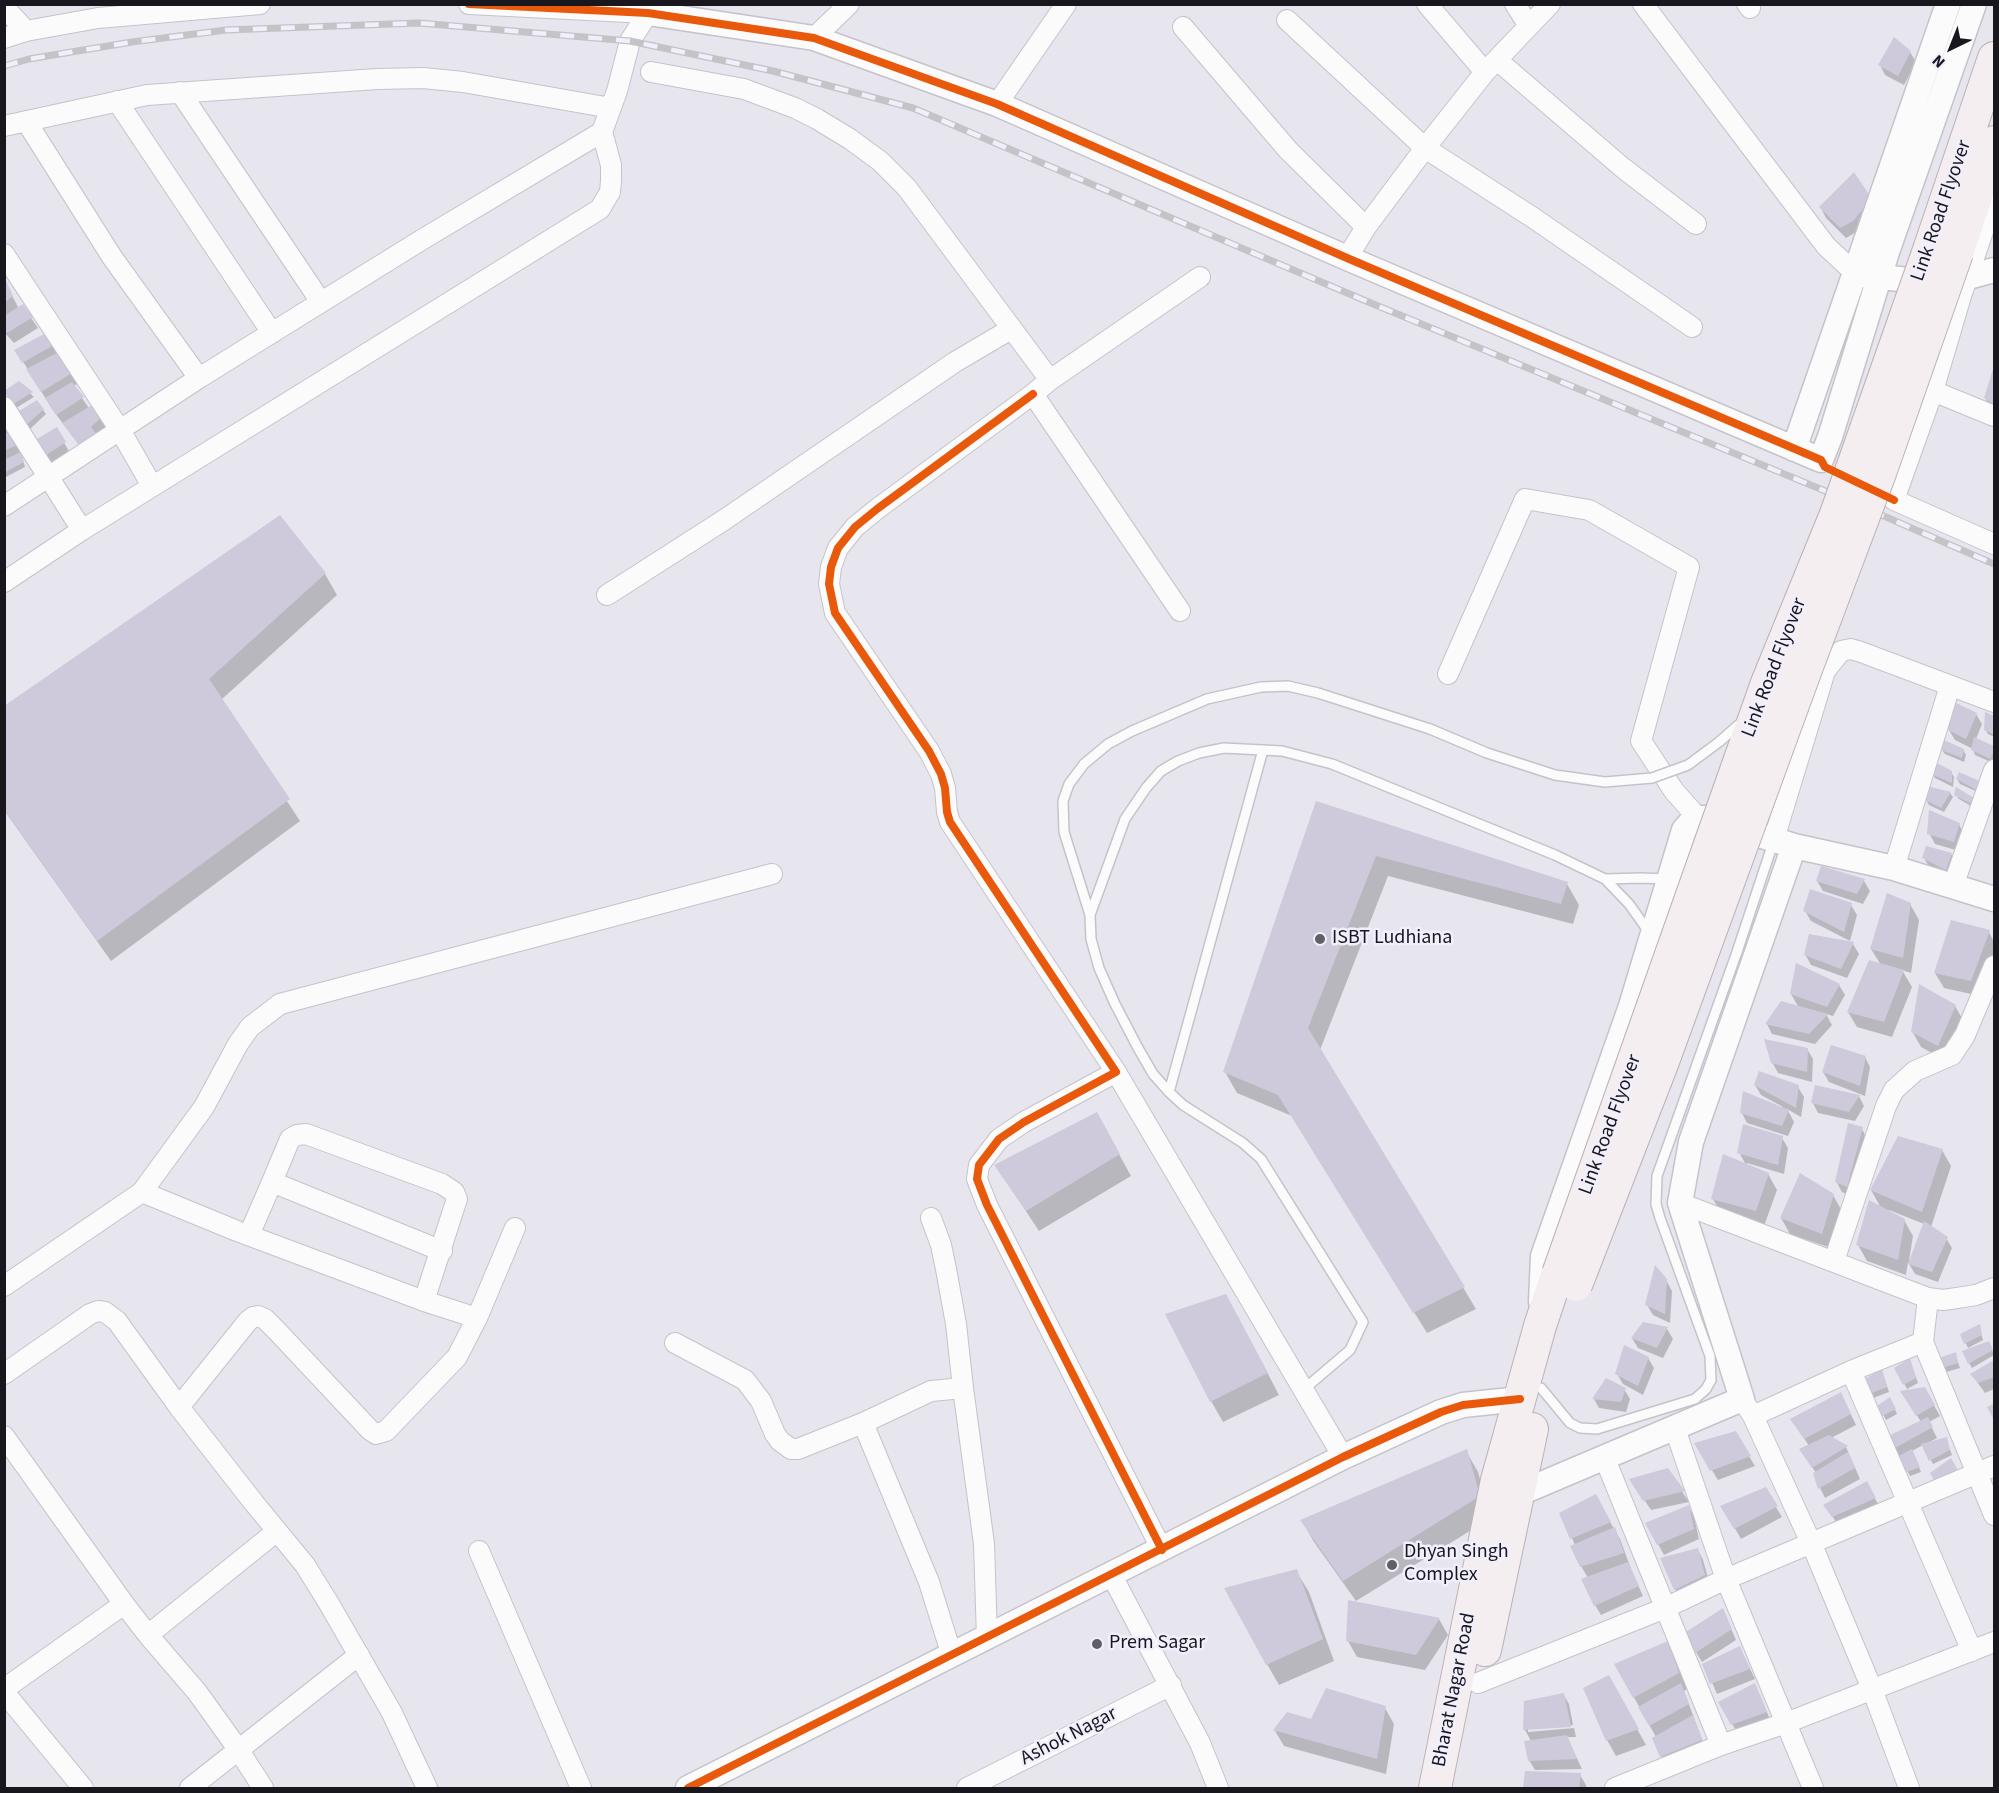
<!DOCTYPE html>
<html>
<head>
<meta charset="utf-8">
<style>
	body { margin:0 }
	#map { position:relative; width:1999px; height:1793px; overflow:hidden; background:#e7e5ee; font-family:"Source Sans 3",sans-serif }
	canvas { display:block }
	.frame { position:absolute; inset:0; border:6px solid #18171d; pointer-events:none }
	.north { position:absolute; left:1921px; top:18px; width:60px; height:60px; -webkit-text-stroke:4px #f2effd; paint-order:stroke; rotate:223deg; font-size:16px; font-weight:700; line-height:24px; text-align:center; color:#18171d }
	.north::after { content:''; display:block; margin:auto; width:21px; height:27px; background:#18171d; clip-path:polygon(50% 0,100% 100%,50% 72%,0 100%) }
</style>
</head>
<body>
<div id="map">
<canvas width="1999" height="1793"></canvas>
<div class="frame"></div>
<div class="north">N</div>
</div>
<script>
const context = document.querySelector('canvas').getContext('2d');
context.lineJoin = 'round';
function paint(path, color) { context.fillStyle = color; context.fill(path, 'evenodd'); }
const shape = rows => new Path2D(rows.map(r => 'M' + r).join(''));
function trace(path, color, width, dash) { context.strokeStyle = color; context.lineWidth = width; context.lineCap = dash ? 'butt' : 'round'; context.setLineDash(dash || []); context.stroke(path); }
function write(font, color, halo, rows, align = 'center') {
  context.font = font + ' "Source Sans 3",sans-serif'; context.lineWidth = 5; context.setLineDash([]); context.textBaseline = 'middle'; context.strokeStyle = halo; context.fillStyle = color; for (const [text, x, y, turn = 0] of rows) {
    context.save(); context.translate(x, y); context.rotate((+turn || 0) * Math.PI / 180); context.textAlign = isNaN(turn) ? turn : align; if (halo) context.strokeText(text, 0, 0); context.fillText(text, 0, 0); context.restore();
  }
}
paint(shape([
	[1910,52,1916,62,1904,85,1885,75,1880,65],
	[1867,194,1873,205,1858,231,1846,238,1826,218,1821,208],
	[4,280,19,309,23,306,38,328,14,343,4,332],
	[45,335,77,384,73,386,89,408,102,417,108,427,86,454,52,409,16,350],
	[1994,370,1994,414,1985,398],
	[19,383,34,397,16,408,5,393],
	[43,410,46,414,29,430,18,414],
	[4,422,9,434,23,455,22,456,25,467,4,478],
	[56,429,70,453,50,466,40,452],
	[279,517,325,574,337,595,221,700,300,821,111,961,4,810,4,708],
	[1976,714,1982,724,1976,739,1994,748,1993,763,1975,755,1973,749,1955,740,1949,730],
	[1986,714,1994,718,1994,737,1988,734,1985,729],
	[1942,750,1963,750,1966,755,1964,762,1945,754],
	[1951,772,1954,777,1953,787,1935,778,1932,773],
	[1960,774,1982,794,1960,784,1957,779],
	[1950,793,1953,797,1944,812,1929,805,1926,800],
	[1956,795,1973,799,1976,809,1959,799],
	[1317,802,1567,884,1579,905,1573,924,1388,876,1320,1050,1476,1309,1427,1333,1292,1116,1237,1093,1225,1072],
	[1959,824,1964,835,1959,851,1935,844,1929,833],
	[1951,854,1957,864,1951,879,1930,868,1924,858],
	[1817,881,1864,881,1870,891,1863,904,1823,891],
	[1910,904,1919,920,1911,973,1902,970,1912,987,1892,1037,1857,1027,1848,1012,1881,965,1871,949],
	[1851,905,1857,915,1850,941,1811,921,1805,911],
	[1989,932,1994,942,1994,956,1980,996,1944,988,1935,973],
	[1853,944,1859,954,1847,978,1811,965,1805,954],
	[1839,985,1845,995,1833,1016,1826,1014,1832,1025,1815,1044,1772,1034,1767,1024,1782,1003,1799,1008,1791,994],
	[1955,1006,1964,1022,1947,1061,1921,1047,1912,1031],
	[1807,1049,1813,1059,1812,1082,1778,1073,1772,1062],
	[1865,1057,1870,1067,1865,1096,1829,1082,1823,1072],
	[1755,1085,1798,1087,1804,1097,1801,1117,1787,1109,1794,1122,1788,1136,1747,1123,1742,1113,1782,1109,1783,1107,1761,1095],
	[1859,1096,1864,1106,1855,1121,1818,1113,1813,1103],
	[1862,1129,1867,1139,1853,1197,1842,1192,1836,1181],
	[1109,1136,1131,1176,1039,1231,996,1166],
	[1782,1138,1788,1148,1784,1174,1747,1163,1746,1165,1739,1152],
	[1942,1150,1951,1166,1931,1227,1946,1238,1952,1248,1938,1282,1915,1274,1908,1262,1906,1275,1867,1261,1858,1245,1881,1208,1871,1190],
	[1889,1210,1924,1224,1910,1262,1909,1261,1913,1236,1904,1220,1889,1212],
	[1768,1174,1777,1190,1764,1226,1722,1215,1713,1199],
	[1833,1195,1842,1211,1831,1248,1790,1234,1781,1218],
	[1666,1280,1672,1291,1670,1323,1653,1315,1647,1305],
	[1238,1317,1279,1395,1223,1422,1211,1401],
	[1643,1324,1667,1329,1673,1339,1663,1358,1638,1348,1632,1338],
	[1979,1326,1983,1340,1968,1348,1962,1335],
	[1991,1347,1994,1355,1972,1368,1969,1363],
	[1955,1354,1960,1368,1946,1372,1938,1360],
	[1648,1358,1654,1368,1643,1395,1623,1384,1617,1374],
	[1910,1360,1918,1383,1907,1389,1896,1368],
	[1994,1362,1994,1389,1985,1393,1972,1375],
	[1882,1371,1889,1392,1873,1398,1870,1394],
	[1924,1388,1940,1416,1929,1422,1937,1438,1928,1443,1946,1439,1952,1455,1933,1464,1923,1445,1912,1451,1921,1472,1910,1476,1894,1448,1921,1422,1903,1392],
	[1624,1389,1630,1399,1626,1412,1599,1408,1594,1399],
	[1892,1403,1897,1414,1886,1420,1879,1407],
	[1846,1404,1856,1425,1831,1438,1846,1447,1860,1479,1825,1498,1820,1488,1816,1473,1807,1459,1809,1446,1798,1429],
	[1735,1433,1755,1466,1718,1480,1696,1444],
	[1466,1451,1478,1472,1491,1518,1356,1601,1314,1542,1302,1521],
	[1667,1469,1689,1502,1651,1510,1637,1489],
	[1866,1483,1881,1509,1839,1526,1825,1506],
	[1765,1489,1782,1517,1741,1539,1723,1507],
	[1595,1496,1620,1539,1633,1574,1643,1596,1601,1615,1595,1605,1588,1578,1581,1566,1575,1545,1561,1514],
	[1689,1507,1694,1517,1699,1539,1664,1555,1658,1544],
	[1698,1550,1703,1560,1710,1585,1681,1599,1675,1589],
	[1296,1571,1309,1592,1334,1661,1279,1685,1267,1664],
	[1723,1610,1736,1640,1702,1662,1696,1652],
	[1439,1619,1448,1635,1425,1670,1357,1657,1348,1641],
	[1668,1643,1677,1658,1687,1689,1684,1691,1706,1750,1667,1766,1661,1756,1656,1737,1616,1665],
	[1740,1648,1755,1679,1717,1694,1704,1664],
	[1608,1677,1646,1745,1616,1756,1607,1740],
	[1563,1694,1569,1704,1573,1725,1528,1729,1528,1732,1574,1728,1576,1737,1567,1737,1582,1769,1535,1770,1529,1760,1531,1741,1525,1730,1525,1703],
	[1760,1695,1771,1722,1738,1734,1720,1702],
	[1385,1708,1394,1724,1386,1774,1284,1746,1275,1731,1312,1721],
	[1527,1772,1580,1775,1586,1785,1586,1788,1525,1788]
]), '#0003');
paint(shape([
	[1894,37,1911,51,1898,76,1878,65],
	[1854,172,1868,193,1867,204,1853,221,1840,228,1819,207],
	[4,277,13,296,4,303],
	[23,304,33,317,7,333,4,330,4,316],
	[46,333,54,345,22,363,14,350],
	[59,352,72,373,41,392,26,369],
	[1994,366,1994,404,1984,398],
	[19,381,33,392,13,404,4,391],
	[72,382,84,397,56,415,45,398],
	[37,400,45,411,43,410,25,426,16,413],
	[94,404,103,416,91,427,96,434,79,445,62,423],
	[57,427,66,442,43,457,32,442],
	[11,432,19,444,4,451,4,434],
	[21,452,24,462,4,473,4,460],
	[280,515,326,573,209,679,290,799,97,941,4,809,4,706],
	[1954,702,1977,713,1966,739,1948,730],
	[1985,712,1994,716,1994,734,1984,730],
	[1974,737,1994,746,1994,751,1990,759,1971,750],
	[1944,740,1964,749,1962,758,1941,750],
	[1933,761,1952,771,1952,783,1931,774],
	[1959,772,1982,782,1979,791,1956,779],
	[1927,786,1951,792,1941,808,1925,800],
	[1956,787,1974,798,1974,805,1954,795],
	[1316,801,1568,882,1561,904,1376,856,1308,1028,1465,1287,1413,1313,1278,1095,1223,1072],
	[1929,810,1960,823,1954,842,1927,834],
	[1926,846,1952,853,1946,870,1922,858],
	[1821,866,1865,879,1857,894,1816,881],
	[1810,889,1852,903,1844,932,1803,911],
	[1887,893,1911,903,1903,958,1870,949],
	[1951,920,1990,930,1971,981,1934,973],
	[1809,934,1854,942,1841,969,1804,955],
	[1869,960,1904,970,1884,1022,1847,1012],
	[1796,963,1840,984,1827,1007,1790,994],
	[1919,984,1956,1005,1938,1046,1911,1032],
	[1781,1001,1828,1014,1809,1034,1765,1024],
	[1764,1039,1808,1048,1807,1072,1771,1063],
	[1831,1045,1866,1056,1860,1086,1822,1072],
	[1759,1071,1799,1085,1796,1108,1754,1085],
	[1815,1085,1860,1095,1849,1112,1811,1103],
	[1743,1091,1789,1110,1782,1126,1740,1113],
	[1097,1112,1120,1154,1026,1211,994,1165],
	[1848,1123,1863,1127,1847,1187,1835,1182],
	[1743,1124,1783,1136,1778,1165,1737,1153],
	[1898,1136,1943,1149,1922,1212,1870,1190],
	[1723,1154,1769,1173,1756,1211,1711,1199],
	[1800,1173,1834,1194,1822,1234,1780,1218],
	[1869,1200,1905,1219,1898,1260,1856,1245],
	[1924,1221,1948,1237,1932,1272,1908,1264],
	[1655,1265,1667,1279,1665,1314,1645,1305],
	[1226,1294,1268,1373,1210,1402,1165,1314],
	[1643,1322,1668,1327,1657,1348,1631,1338],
	[1980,1324,1982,1335,1964,1344,1960,1334],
	[1989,1341,1993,1350,1968,1364,1962,1351],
	[1624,1345,1649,1357,1638,1386,1615,1374],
	[1956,1352,1958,1363,1942,1368,1936,1359],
	[1910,1358,1916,1378,1903,1385,1894,1368],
	[1994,1360,1994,1377,1978,1383,1970,1374],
	[1882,1369,1887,1387,1869,1394,1863,1380],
	[1606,1378,1626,1388,1621,1402,1592,1399],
	[1925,1387,1935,1405,1916,1416,1900,1391],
	[1841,1392,1851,1414,1804,1439,1790,1419],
	[1890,1397,1896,1409,1882,1416,1877,1406],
	[1994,1404,1994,1420,1987,1407],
	[1928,1417,1933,1427,1893,1449,1886,1437],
	[1736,1431,1751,1456,1710,1471,1694,1443],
	[1829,1435,1848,1446,1812,1468,1799,1449],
	[1947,1437,1950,1450,1929,1461,1921,1444],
	[1467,1449,1480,1496,1343,1581,1300,1520],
	[1912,1449,1920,1467,1906,1472,1897,1457],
	[1848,1452,1855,1468,1818,1489,1813,1473],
	[1951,1458,1960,1474,1936,1483,1930,1473],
	[1668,1468,1685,1491,1643,1501,1629,1479],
	[1867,1481,1876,1498,1832,1517,1823,1505],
	[1766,1487,1778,1506,1734,1529,1720,1506],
	[1596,1494,1611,1522,1570,1539,1559,1513],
	[1689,1505,1694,1529,1657,1545,1645,1523],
	[1615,1527,1624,1553,1580,1567,1570,1546],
	[1698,1548,1705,1575,1674,1590,1660,1558],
	[1628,1562,1639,1586,1594,1606,1581,1579],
	[1297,1569,1323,1639,1266,1665,1224,1588],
	[1348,1600,1440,1618,1416,1655,1346,1641],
	[1723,1608,1732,1629,1695,1653,1686,1632],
	[1668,1641,1679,1673,1633,1698,1614,1664],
	[1740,1646,1750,1669,1710,1684,1702,1664],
	[1609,1675,1639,1729,1606,1741,1583,1688],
	[1681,1683,1689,1704,1649,1726,1638,1707],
	[1755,1683,1767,1712,1731,1725,1718,1702],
	[1326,1688,1386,1706,1377,1759,1273,1730,1287,1712,1311,1719],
	[1564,1693,1571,1727,1523,1730,1524,1701],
	[1693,1715,1702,1740,1660,1757,1652,1738],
	[1567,1735,1577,1759,1528,1761,1524,1741],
	[1525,1771,1581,1773,1579,1788,1523,1788]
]), '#cfc9dc');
const service = shape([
	[1605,879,1641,878,1667,879],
	[1090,915,1125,819,1146,788,1161,771,1178,761,1199,753,1224,748,1282,751,1332,764,1555,855,1605,879,1629,904,1649,932],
	[1169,1092,1263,750],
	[1541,1388,1570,1423,1580,1428,1597,1429,1695,1399,1706,1389,1711,1380,1710,1356,1660,1218,1656,1204,1657,1176,1737,952,1774,840],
	[1303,1390,1350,1350,1363,1322,1261,1159,1243,1143,1183,1105,1169,1092,1153,1074,1138,1048,1115,1004,1099,968,1091,939,1090,915,1064,832,1063,801,1069,784,1084,764,1108,744,1132,731,1207,699,1261,687,1288,686,1318,693,1430,729]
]);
const minor = shape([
	[469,4,648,13],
	[1427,4,1485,72],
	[1515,4,1529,26],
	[1643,4,1826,246,1856,274],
	[1747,4,1750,8],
	[4,7,26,31],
	[1287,20,1425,148,1532,217,1692,327],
	[1183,27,1288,150,1366,227],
	[4,38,26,31,98,18,260,4],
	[814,38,849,4],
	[1497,60,1623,168,1696,224],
	[651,72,744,89,795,108,817,119,850,139,880,161,907,188,1050,380,1033,394,1180,611],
	[180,92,321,302],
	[117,101,272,333],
	[997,104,1066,4],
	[26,121,112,257,199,378],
	[4,126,147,95,377,79,423,78,463,82,611,108],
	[1994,199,1961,296,1933,391,1994,416],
	[4,254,120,430,152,486],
	[1347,258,1366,227,1425,148,1485,72,1550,4],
	[1050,380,1200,277],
	[1933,391,1894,500,1994,544],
	[1033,394,877,509,855,527,838,548,831,567,829,584,835,613,929,751,941,774,945,788,947,812,950,822,1116,1072,1024,1122,999,1139,979,1165,977,1179,987,1205,1162,1550],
	[4,407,82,530],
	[4,506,199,378,423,239,602,132,617,91,630,41,648,13],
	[4,582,82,530,600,209,610,192,611,181,611,165,602,132],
	[607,595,724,520,955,362,1011,329],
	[1448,674,1525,499,1589,510,1689,567,1641,741,1674,791,1698,818],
	[1774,839,1825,671,1841,651,1851,649,1861,652,1994,702],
	[1894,868,1950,686],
	[1953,886,1994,770],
	[1116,1072,1343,1457],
	[272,1182,290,1139,297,1135,306,1134,442,1184,454,1192,457,1199,454,1208,424,1301],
	[142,1192,237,1231,424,1301,477,1318],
	[1680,1203,1928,1298,1943,1300,1957,1298,1976,1295,1994,1288],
	[931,1218,941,1245,946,1269,956,1324,963,1388],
	[249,1235,272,1182,442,1251],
	[1834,1261,1886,1106,1894,1090,1915,1071,1952,1055,1965,1035,1994,966],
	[4,1286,142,1192,204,1107,238,1044,250,1027,280,1004,772,874],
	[1923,1342,1928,1298],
	[675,1343,745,1380,761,1401,775,1434,780,1441,791,1449,798,1449,863,1423],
	[1851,1371,1972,1651],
	[4,1374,90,1314,98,1311,105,1312,117,1321,179,1407,254,1503,305,1565,328,1602,392,1713,427,1788],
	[1742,1399,1753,1416,1812,1545,1872,1689,1909,1788],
	[179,1407,248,1321,253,1317,258,1316,265,1319,277,1331,370,1430,376,1434,386,1431,457,1357,477,1318,515,1228],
	[1753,1416,1851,1371,1923,1342,1994,1515],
	[1675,1429,1726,1579,1813,1788],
	[4,1436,124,1604,148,1635,197,1692,238,1749,263,1788],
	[1605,1459,1721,1745],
	[479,1551,581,1788],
	[1112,1576,1200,1743,1218,1788],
	[148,1635,277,1531],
	[952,1656,929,1582,863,1423,931,1391,963,1388,984,1544,987,1638],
	[1478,1683,1665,1608,1726,1579,1994,1466],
	[4,1689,124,1604],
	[4,1692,83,1788],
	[190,1788,359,1655],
	[967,1788,1171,1685],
	[1615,1788,1721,1745,1786,1723,1994,1642]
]);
const tertiary = shape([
	[648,13,814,38,997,104,1347,258,1821,460,1830,437,1887,252,1974,4],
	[1864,275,1943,284,1994,270],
	[1794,449,1948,4],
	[1541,1302,1543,1256,1631,1006,1684,830,1690,823,1698,818,1705,818,1794,846,1894,868,1994,899],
	[1518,1494,1742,1399,1680,1203,1691,1142,1794,846],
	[688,1788,1343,1457,1441,1412,1463,1405,1520,1399]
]);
const primary = shape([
	[1930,247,1994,58],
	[1957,253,1994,142],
	[1485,1650,1532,1429],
	[1435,1788,1497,1480,1540,1326,1556,1278]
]);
trace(service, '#c5c3ca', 12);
trace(minor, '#c5c3ca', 22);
trace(tertiary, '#c5c3ca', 27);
trace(primary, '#bbb1b5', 34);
trace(service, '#fbfbfc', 9);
trace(minor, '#fbfbfc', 20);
trace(tertiary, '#fbfbfc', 24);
trace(primary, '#f4eef0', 32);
const rail = shape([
	[4,66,29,59,132,42,226,30,419,23,630,41,773,71,913,108,1366,301,1847,500,1994,564]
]);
trace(rail, '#c4c3c6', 7);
trace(rail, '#f2effd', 4.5, [14]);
const serviceBridge = shape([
	[1430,729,1487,753,1555,775,1605,782,1652,778,1688,765,1719,742,1743,721]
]);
const primaryBridge = shape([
	[1558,1274,1767,683,1836,514,1930,247],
	[1576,1285,1662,1064,1805,672,1880,473,1957,253]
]);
trace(serviceBridge, '#c5c3ca', 12, []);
trace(primaryBridge, '#bbb1b5', 34, []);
trace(serviceBridge, '#fbfbfc', 9);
trace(primaryBridge, '#f4eef0', 32);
trace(shape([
	[469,4,648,13,814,38,997,104,1347,258,1821,460,1825,467,1894,500],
	[1033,394,877,509,855,527,838,548,831,567,829,584,835,613,929,751,941,774,945,788,947,812,950,822,1116,1072,1024,1122,999,1139,979,1165,977,1179,987,1205,1162,1550],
	[688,1788,1343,1457,1441,1412,1463,1405,1520,1399]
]), '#e8590c', 8);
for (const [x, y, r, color] of [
	[1320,939,6,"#605f66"],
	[1392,1565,6,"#605f66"],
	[1097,1644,6,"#605f66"]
]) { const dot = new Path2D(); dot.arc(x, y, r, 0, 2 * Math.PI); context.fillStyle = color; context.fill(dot); trace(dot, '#f2effd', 2); }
write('20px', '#18171d', '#f2effd', [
	["Link Road Flyover",1942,211,-71],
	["Link Road Flyover",1775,668,-69],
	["Link Road Flyover",1611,1125,-70],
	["Bharat Nagar Road",1455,1690,-79],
	["Ashok Nagar",1069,1737,-27]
]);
write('20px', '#18171d', '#f2effd', [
	["ISBT Ludhiana",1332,939],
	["Dhyan Singh",1404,1553],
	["Complex",1404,1576],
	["Prem Sagar",1109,1644]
], 'left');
</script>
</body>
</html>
